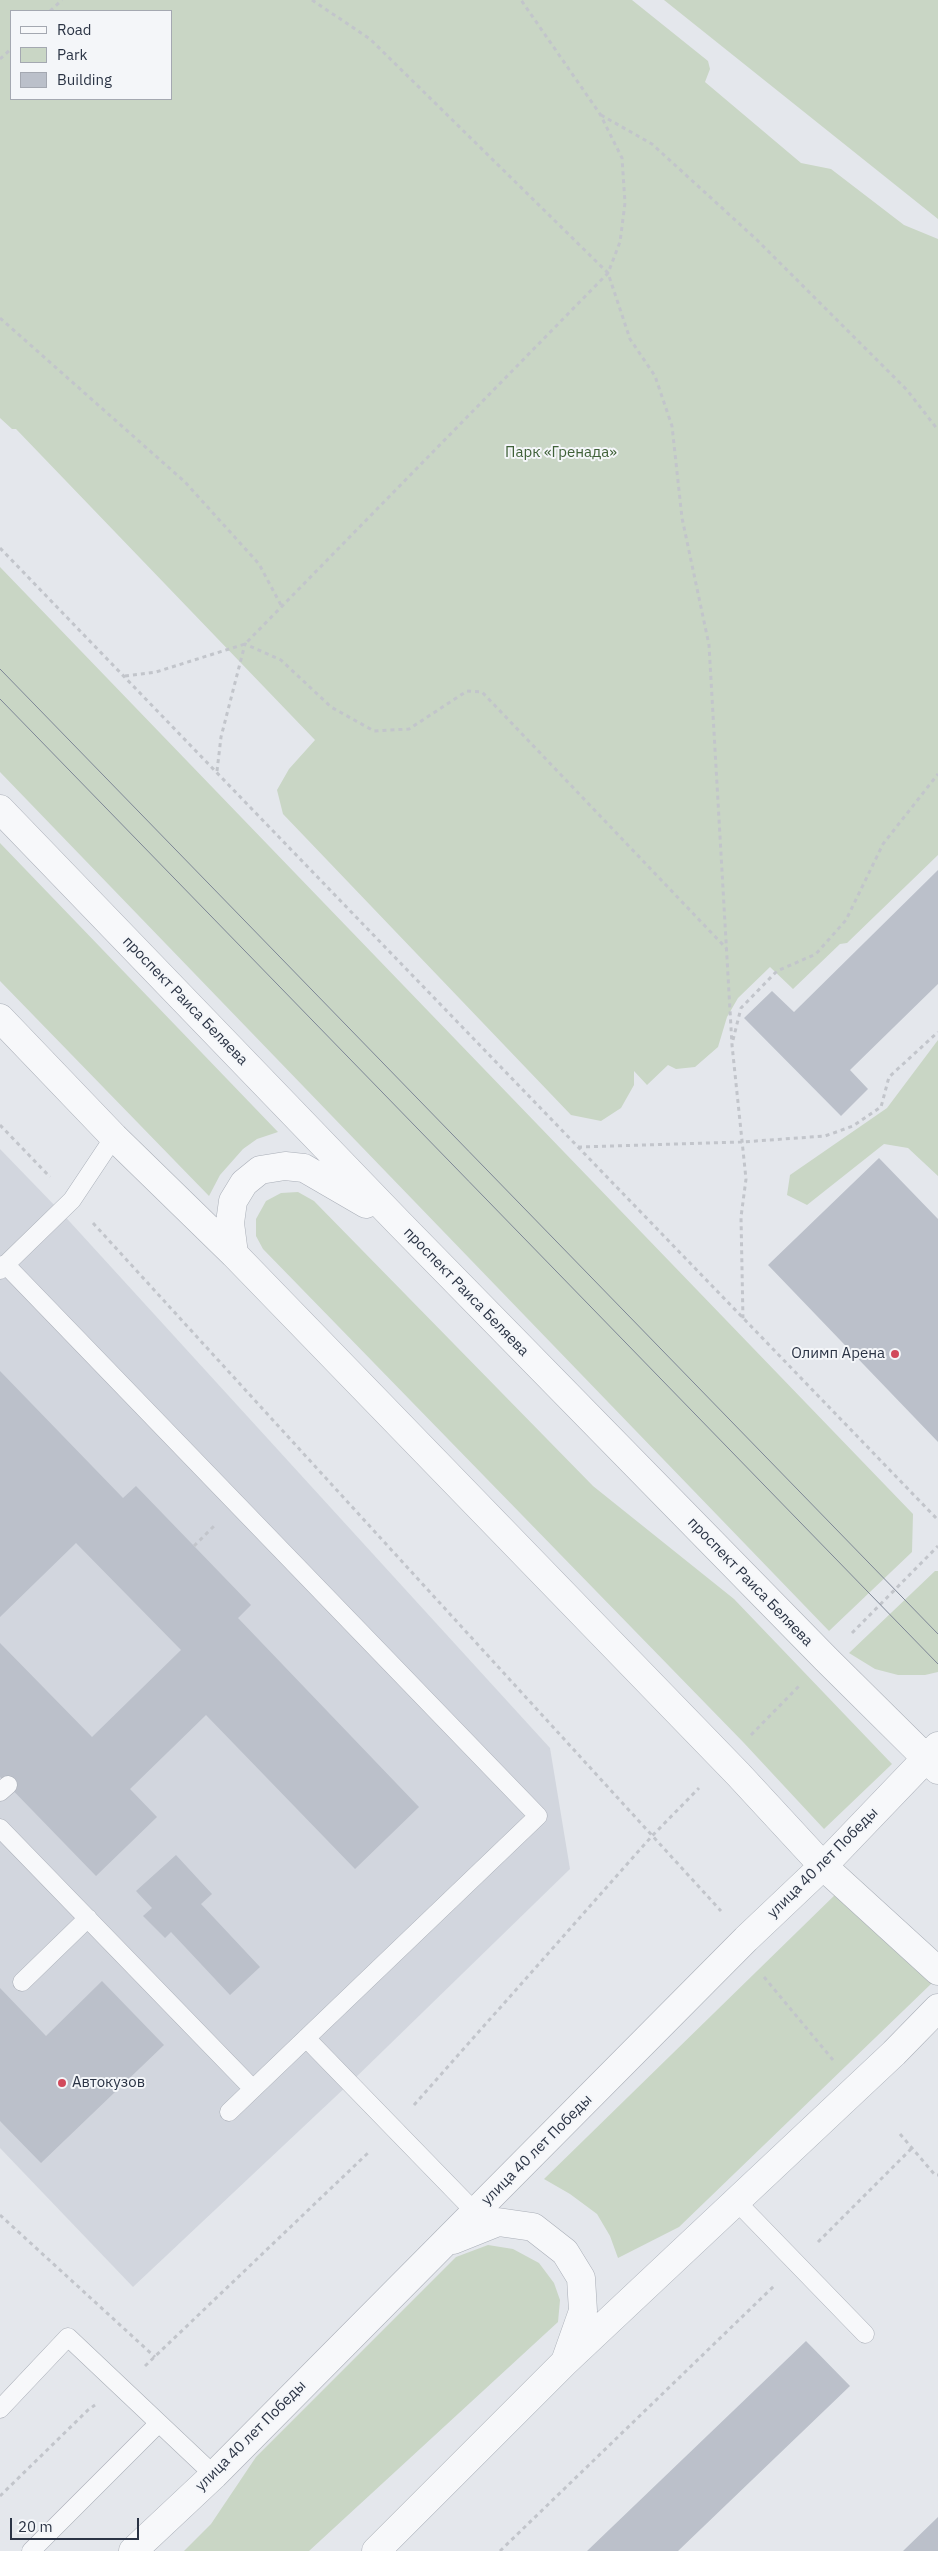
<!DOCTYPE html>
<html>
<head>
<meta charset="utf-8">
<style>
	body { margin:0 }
	#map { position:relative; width:938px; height:2551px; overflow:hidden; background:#e4e7ec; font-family:"IBM Plex Sans",sans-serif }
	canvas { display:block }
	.legend { position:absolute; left:10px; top:10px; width:162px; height:90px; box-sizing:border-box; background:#f4f6f9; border:1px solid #a4a8b1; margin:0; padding:6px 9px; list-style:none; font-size:15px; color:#2b3445 }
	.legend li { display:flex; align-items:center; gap:10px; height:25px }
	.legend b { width:25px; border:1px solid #a4a8b1 }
	.scale { position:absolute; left:10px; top:2518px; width:129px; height:22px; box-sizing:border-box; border:2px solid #2b3445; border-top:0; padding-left:6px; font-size:15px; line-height:18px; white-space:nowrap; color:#2b3445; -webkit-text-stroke:4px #f4f6f9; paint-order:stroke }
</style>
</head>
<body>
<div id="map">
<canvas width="938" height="2551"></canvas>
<ul class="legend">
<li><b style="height:6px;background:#f7f8fa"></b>Road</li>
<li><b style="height:14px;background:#c9d6c5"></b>Park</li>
<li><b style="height:14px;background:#bbc0ca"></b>Building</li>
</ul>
<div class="scale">20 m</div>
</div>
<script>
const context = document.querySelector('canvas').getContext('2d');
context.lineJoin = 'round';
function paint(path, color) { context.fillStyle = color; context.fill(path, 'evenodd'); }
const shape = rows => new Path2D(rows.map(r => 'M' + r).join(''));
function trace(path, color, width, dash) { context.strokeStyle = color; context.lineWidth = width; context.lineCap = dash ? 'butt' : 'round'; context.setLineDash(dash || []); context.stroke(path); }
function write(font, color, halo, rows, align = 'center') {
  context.font = font + ' "IBM Plex Sans",sans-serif'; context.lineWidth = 4; context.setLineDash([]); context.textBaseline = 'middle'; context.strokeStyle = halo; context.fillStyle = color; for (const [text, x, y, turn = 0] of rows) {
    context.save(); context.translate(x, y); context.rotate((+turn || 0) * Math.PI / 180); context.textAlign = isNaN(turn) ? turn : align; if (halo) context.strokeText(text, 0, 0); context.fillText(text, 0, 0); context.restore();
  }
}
paint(shape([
	[0,1149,60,1211,550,1748,570,1869,350,2083,133,2287,0,2148]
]), '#d2d6de');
paint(shape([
	[0,0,632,0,708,61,710,69,705,82,801,163,831,169,904,225,938,239,938,855,847,943,840,944,793,989,770,967,738,998,727,1017,718,1047,695,1067,676,1069,668,1065,647,1085,634,1071,634,1085,621,1108,601,1121,571,1115,283,814,277,790,289,769,315,740,16,429,12,429,0,418],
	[11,11,171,11,171,99,11,99],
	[664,0,938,0,938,219],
	[0,567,913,1514,912,1552,829,1631,0,772],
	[0,843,278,1132,257,1139,243,1149,220,1175,209,1196,0,981],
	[938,1040,938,1176,908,1148,884,1144,807,1205,787,1195,790,1175,887,1108],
	[298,1192,314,1201,593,1486,734,1599,892,1764,824,1829,744,1743,263,1249,256,1236,256,1219,266,1201,281,1193],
	[935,1571,938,1571,938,1672,925,1675,898,1675,875,1669,849,1653],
	[841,1889,932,1983,679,2227,618,2258,610,2236,597,2214,570,2194,544,2179],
	[488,2245,513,2249,539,2263,554,2283,560,2300,558,2322,309,2551,184,2551,211,2524,256,2457,456,2257]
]), '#c9d6c5');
paint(shape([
	[938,870,938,984,850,1070,868,1089,841,1116,744,1018,772,991,794,1012],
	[879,1158,938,1219,938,1442,768,1265],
	[0,1371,123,1498,136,1486,251,1605,238,1618,419,1807,355,1869,206,1715,130,1789,157,1817,96,1876,0,1777,0,1643,92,1737,181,1650,76,1543,0,1617],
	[176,1855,212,1894,201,1904,260,1967,230,1995,171,1932,165,1938,143,1916,152,1908,136,1891],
	[102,1981,164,2045,41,2163,0,2121,0,1988,46,2036],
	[806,2341,850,2386,678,2551,587,2551],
	[938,2517,938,2551,903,2551]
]), '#bbc0ca');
const service = shape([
	[5,1264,538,1816,229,2112],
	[0,1270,72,1200,114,1137],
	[0,1792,8,1785],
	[0,1828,253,2089],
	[22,1982,88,1918],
	[306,2038,475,2212],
	[737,2202,865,2334],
	[0,2409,68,2337,214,2475],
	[31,2551,159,2423]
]);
const tertiary = shape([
	[0,809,400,1224,826,1659,938,1770],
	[0,1018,114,1137,234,1254,738,1774,823,1866,938,1971],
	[234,1254,230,1223,233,1201,244,1183,260,1170,285,1166,304,1168,366,1204],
	[453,2240,498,2222,533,2227,565,2252,581,2278,583,2311,566,2359],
	[133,2551,214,2475,746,1939,823,1866,938,1746],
	[376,2551,564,2363,894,2053,938,2008]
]);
trace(service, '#a9aeb7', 19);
trace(tertiary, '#a9aeb7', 29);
trace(shape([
	[312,0,370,39,608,273,630,339,655,376,672,426,682,518,709,645,732,1045,746,1179,741,1217,743,1320],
	[50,11,62,0],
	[0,59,11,49],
	[601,115,652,144,757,240,907,390,938,430],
	[0,318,185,482,259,564,282,607],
	[0,548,938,1520],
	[125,676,156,672,245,644,608,273,620,242,625,203,622,158,600,114,521,0],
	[217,771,221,737,245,644,281,660,331,707,374,731,409,729,467,691,482,692,726,948],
	[733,1040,741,1008,777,971,816,954,846,920,883,844,938,774],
	[0,1125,50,1177],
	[578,1147,742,1142,825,1136,853,1126,881,1107,889,1077,938,1032],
	[93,1223,721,1911],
	[194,1546,215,1525],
	[852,1633,938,1546],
	[751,1735,801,1684],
	[764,1977,833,2060],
	[414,2105,652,1836,699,1788],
	[900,2134,935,2175,938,2175],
	[0,2215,155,2357],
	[818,2242,912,2148],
	[145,2366,370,2151],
	[0,2496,88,2410,95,2405],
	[500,2551,775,2285]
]), '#c2c5cb', 3, [4, 4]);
trace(service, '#f7f8fa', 18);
trace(tertiary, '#f7f8fa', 28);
trace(shape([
	[0,669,938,1634],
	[0,699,938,1664]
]), '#7d8696', 1);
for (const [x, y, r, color] of [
	[895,1354,5,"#d1495b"],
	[62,2083,5,"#d1495b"]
]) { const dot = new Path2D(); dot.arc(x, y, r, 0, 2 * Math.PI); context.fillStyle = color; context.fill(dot); trace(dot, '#f4f6f9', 2); }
write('15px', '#3f6138', '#f4f6f9', [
	["Парк «Гренада»",561,453]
]);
write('15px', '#2b3445', '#f4f6f9', [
	["проспект Раиса Беляева",185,1001,46],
	["проспект Раиса Беляева",466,1292,46],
	["проспект Раиса Беляева",750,1582,46],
	["улица 40 лет Победы",823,1863,-45],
	["улица 40 лет Победы",537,2150,-45],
	["улица 40 лет Победы",251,2436,-45]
]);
write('15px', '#2b3445', '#f4f6f9', [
	["Олимп Арена",885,1354],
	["Автокузов",72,2083,"left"]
], 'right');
</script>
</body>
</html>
